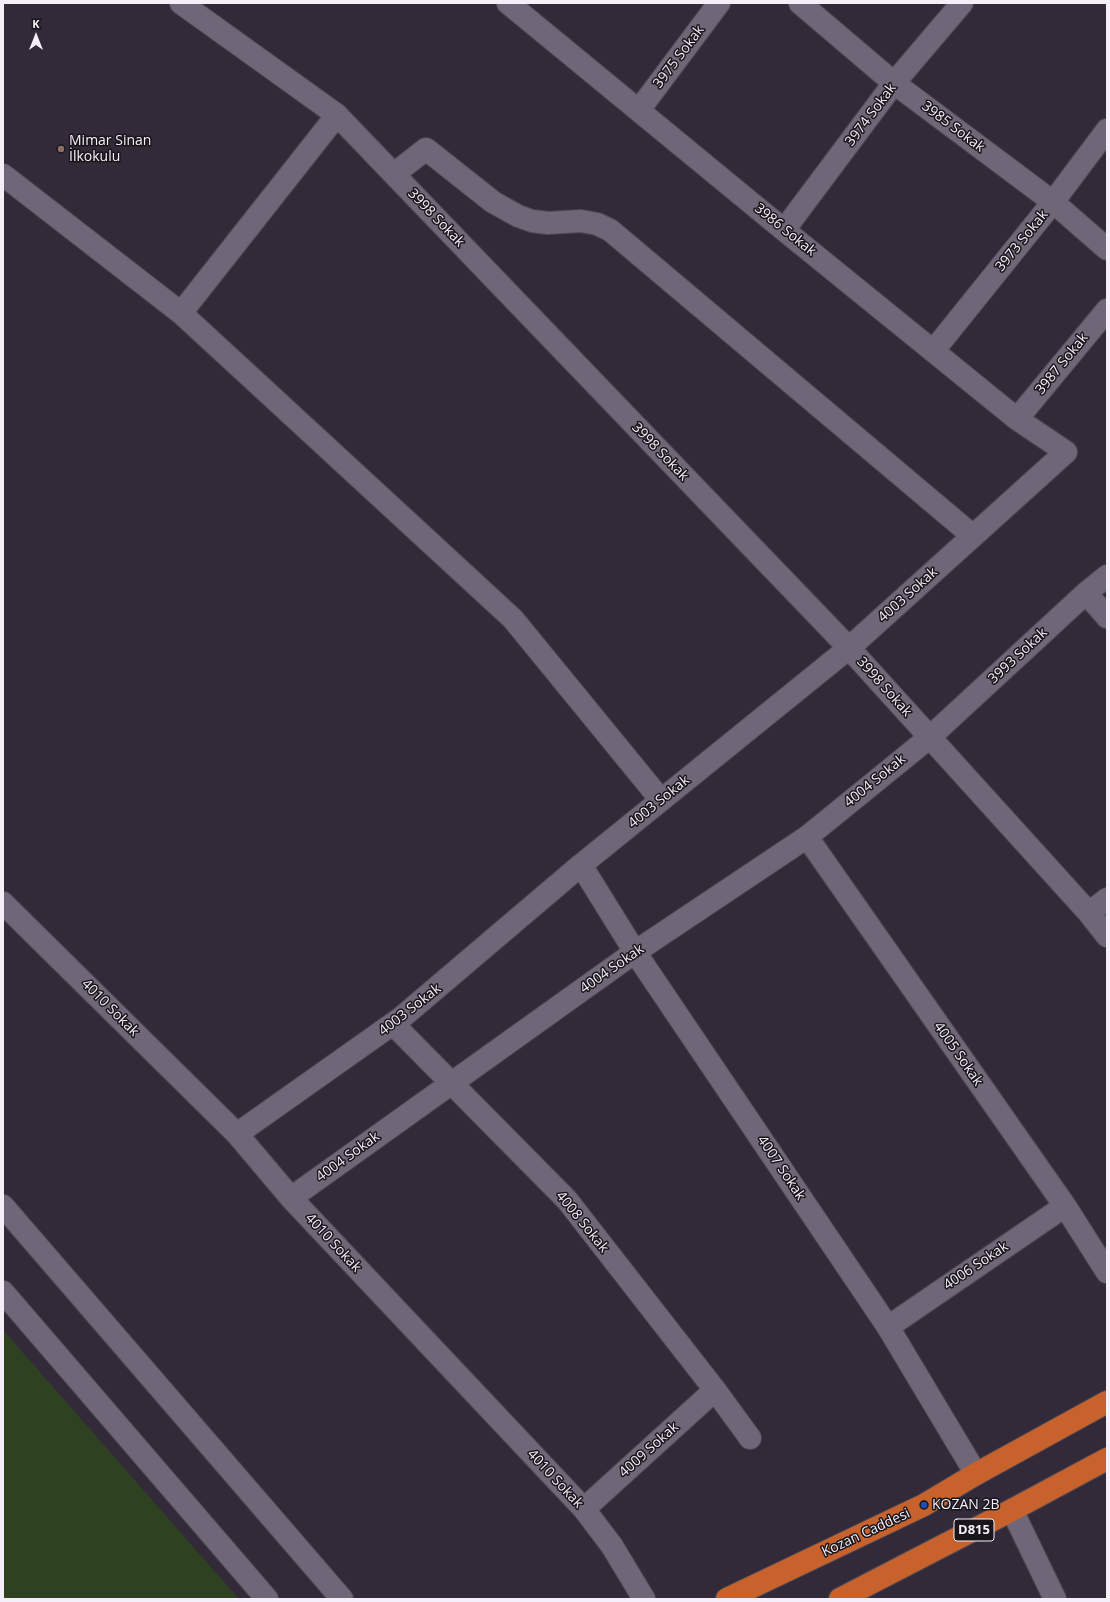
<!DOCTYPE html>
<meta charset="utf-8">
<style>
body{margin:0}
#map{position:relative;width:1110px;height:1602px;overflow:hidden;background:#322a39;font-family:"Open Sans",sans-serif}
canvas{display:block}
.frame{position:absolute;inset:0;border:4px solid #f4eff9;pointer-events:none}
.north{position:absolute;left:16px;top:16px;width:40px;height:40px;-webkit-text-stroke:3px #18151b;paint-order:stroke;rotate:0deg;font-size:11px;font-weight:700;line-height:16px;text-align:center;color:#f4eff9}
.north::after{content:'';display:block;margin:auto;width:14px;height:18px;background:#f4eff9;clip-path:polygon(50% 0,100% 100%,50% 72%,0 100%)}
</style>
<div id="map">
<canvas width="1110" height="1602"></canvas>
<div class="frame"></div>
<div class="north">K</div>
</div>
<script>
const ctx = document.querySelector('canvas').getContext('2d');
ctx.lineJoin = 'round';
function paint(path, color) { ctx.fillStyle = color; ctx.fill(path, 'evenodd'); }
const toPath = rows => new Path2D(rows.map(r => 'M' + r).join(''));
function trace(path, color, width, dash) { ctx.strokeStyle = color; ctx.lineWidth = width; ctx.lineCap = dash ? 'butt' : 'round'; ctx.setLineDash(dash || []); ctx.stroke(path); }
function label(font, color, halo, rows, align = 'center') {
  ctx.font = font + ' "Open Sans",sans-serif'; ctx.lineWidth = 3; ctx.setLineDash([]); ctx.textBaseline = 'middle'; ctx.strokeStyle = halo; ctx.fillStyle = color; for (const [text, x, y, turn = 0] of rows) {
    ctx.save(); ctx.translate(x, y); ctx.rotate((+turn || 0) * Math.PI / 180); ctx.textAlign = isNaN(turn) ? turn : align; if (halo) ctx.strokeText(text, 0, 0); ctx.fillText(text, 0, 0); ctx.restore();
  }
}
paint(toPath([
 [3,1330,239,1599,3,1599]
]), '#2e4221');
const minor = toPath([
 [181,3,337,115,849,648,1089,913,1107,936],
 [800,3,894,83,1053,202,1107,249],
 [639,110,719,3],
 [394,174,426,149,493,202,518,216,532,221,548,223,581,221,597,224,610,230,973,536],
 [3,175,181,313,513,619,661,800],
 [784,230,894,83,962,3],
 [181,313,337,115],
 [934,350,1053,202,1107,130],
 [1017,419,1107,310],
 [1086,593,1107,617],
 [807,837,1065,1206,1107,1272],
 [581,865,635,952,888,1327,976,1474],
 [3,903,237,1134,291,1198,584,1509,612,1546,644,1599],
 [1089,913,1107,899],
 [393,1024,567,1200,715,1390,750,1438],
 [237,1134,401,1018,581,865,849,648,1066,452,1017,419,784,230,508,3],
 [291,1198,635,952,807,837,930,737,1086,593,1107,576],
 [3,1206,342,1599],
 [3,1292,267,1599],
 [888,1327,1065,1206],
 [584,1509,715,1390],
 [1012,1510,1055,1599]
]);
const highway = toPath([
 [727,1599,924,1505,976,1474,1107,1402],
 [840,1599,1012,1510,1107,1459]
]);
trace(minor, '#4e4854', 24);
trace(highway, '#4e4854', 24);
trace(minor, '#6f6677', 22);
trace(highway, '#c8622c', 22);
for (const [x, y, r, color] of [
 [61,149,4,"#8d6e63"],
 [924,1505,4,"#1a4fb4"]
]) { const dot = new Path2D(); dot.arc(x, y, r, 0, 2 * Math.PI); ctx.fillStyle = color; ctx.fill(dot); trace(dot, '#18151b', 1.5); }
for (const [x, y, w] of [
 [974,1530,40]
]) { const box = new Path2D(); box.roundRect(x - w / 2, y - 11, w, 22, 3); ctx.fillStyle = '#18151b'; ctx.fill(box); trace(box, '#f4eff9', 1); }
label('bold 13px', '#f4eff9', null, [
 ["D815",974,1530]
]);
label('14px', '#f4eff9', '#18151b', [
 ["3975 Sokak",679,57,-53],
 ["3974 Sokak",871,115,-53],
 ["3985 Sokak",953,127,37],
 ["3998 Sokak",436,218,46],
 ["3986 Sokak",785,230,39],
 ["3973 Sokak",1022,241,-51],
 ["3987 Sokak",1062,364,-51],
 ["3998 Sokak",660,452,46],
 ["4003 Sokak",908,595,-42],
 ["3993 Sokak",1018,656,-43],
 ["3998 Sokak",884,687,48],
 ["4004 Sokak",875,781,-39],
 ["4003 Sokak",659,802,-39],
 ["4004 Sokak",612,969,-35],
 ["4010 Sokak",110,1008,45],
 ["4003 Sokak",410,1010,-38],
 ["4005 Sokak",958,1054,55],
 ["4004 Sokak",348,1157,-36],
 ["4007 Sokak",781,1168,56],
 ["4008 Sokak",582,1222,51],
 ["4010 Sokak",333,1243,47],
 ["4006 Sokak",976,1266,-34],
 ["4009 Sokak",649,1450,-42],
 ["4010 Sokak",555,1479,47],
 ["Kozan Caddesi",866,1533,-25]
]);
label('14px', '#f4eff9', '#18151b', [
 ["Mimar Sinan",69,141],
 ["İlkokulu",69,157],
 ["KOZAN 2B",932,1505]
], 'left');
</script>
